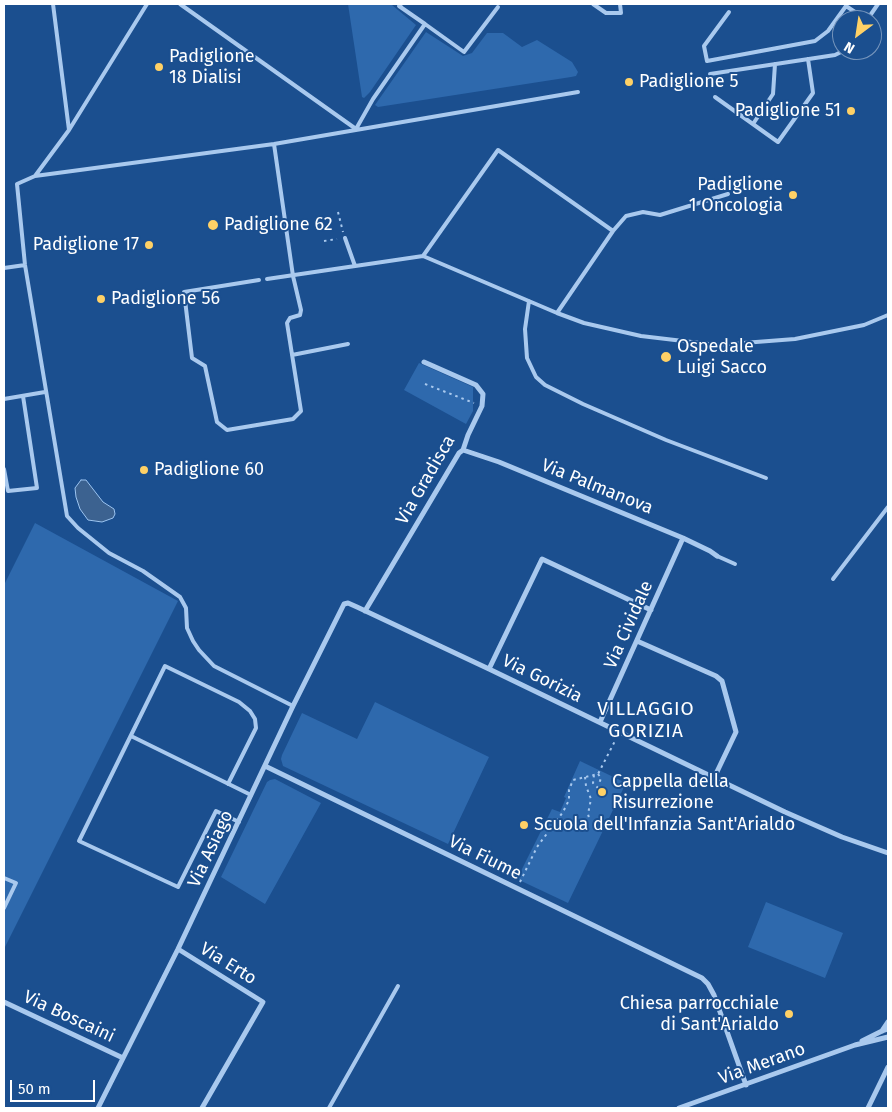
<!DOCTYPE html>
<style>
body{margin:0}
#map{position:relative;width:892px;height:1112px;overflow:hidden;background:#1b4f8f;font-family:"Fira Sans",sans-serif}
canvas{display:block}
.frame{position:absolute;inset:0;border:5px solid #fff;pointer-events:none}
.north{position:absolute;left:832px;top:10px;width:50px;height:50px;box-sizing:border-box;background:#1b4f8f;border:1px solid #7695bc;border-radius:50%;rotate:211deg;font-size:14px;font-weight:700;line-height:20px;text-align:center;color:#fff}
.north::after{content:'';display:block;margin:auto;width:18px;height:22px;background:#ffd166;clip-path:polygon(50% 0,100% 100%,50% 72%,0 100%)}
.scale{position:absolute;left:10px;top:1080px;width:85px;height:22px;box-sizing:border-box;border:2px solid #fff;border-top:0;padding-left:6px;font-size:15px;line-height:18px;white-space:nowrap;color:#fff;-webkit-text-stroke:4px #1b4f8f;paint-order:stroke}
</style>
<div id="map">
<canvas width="892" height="1112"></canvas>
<div class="frame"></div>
<div class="north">N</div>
<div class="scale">50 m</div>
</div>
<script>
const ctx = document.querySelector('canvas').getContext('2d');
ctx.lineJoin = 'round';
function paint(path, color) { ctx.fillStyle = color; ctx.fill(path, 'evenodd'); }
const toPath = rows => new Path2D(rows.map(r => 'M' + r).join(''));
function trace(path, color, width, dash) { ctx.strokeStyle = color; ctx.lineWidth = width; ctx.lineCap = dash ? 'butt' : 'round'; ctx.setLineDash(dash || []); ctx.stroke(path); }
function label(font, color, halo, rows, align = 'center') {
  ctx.font = font + ' "Fira Sans",sans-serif'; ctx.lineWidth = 4; ctx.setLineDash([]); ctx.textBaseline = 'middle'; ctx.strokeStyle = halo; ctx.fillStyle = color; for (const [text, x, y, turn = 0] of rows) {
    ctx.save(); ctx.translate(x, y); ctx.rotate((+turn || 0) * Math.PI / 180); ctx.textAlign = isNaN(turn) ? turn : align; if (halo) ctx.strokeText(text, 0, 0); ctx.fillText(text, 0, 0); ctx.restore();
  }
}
paint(toPath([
 [348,4,392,4,392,5,416,25,370,92,364,98,362,97],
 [426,32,463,56,472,53,487,33,503,33,522,47,537,40,572,62,578,72,576,76,571,77,378,107,375,105],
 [419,363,473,387,473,411,466,424,404,390],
 [35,523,178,601,4,949,4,585],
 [375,702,489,757,448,844,283,766,281,759,282,755,302,713,357,739],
 [580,761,626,783,568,903,517,879,552,809,560,812,566,798,564,797],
 [275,779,321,803,265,904,221,877,267,782,270,780],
 [766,902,843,933,825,978,748,947]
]), '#2e69ad');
const water = toPath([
 [81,480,86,480,103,502,114,509,115,514,113,518,102,522,88,520,80,509,76,497,75,488,81,480]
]);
paint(water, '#3c6290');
trace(water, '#9cc4f0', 1);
trace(toPath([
 [338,212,343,232],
 [324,241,337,239],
 [425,384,474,403],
 [598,774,601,778,599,784],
 [594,775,593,783,598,788],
 [585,777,586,786,591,799,588,814,589,818],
 [520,882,537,847,563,812,569,800,569,790,573,780,598,774,616,739]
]), '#a9c9ee', 2, [2.5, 4]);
trace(toPath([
 [53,4,69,130],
 [180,4,356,129,373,99,425,24,399,6,401,4],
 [593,4,606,13,621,13,620,4],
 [729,12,704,46,707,61,815,41,828,31,846,6,867,20,878,4],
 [425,24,464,52,498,7],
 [710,74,835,55,845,50],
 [715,97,778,142,813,93,808,59],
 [753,124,773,94,775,64],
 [35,176,69,130,147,4],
 [345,238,355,266],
 [423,256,498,150,613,231],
 [4,268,25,265],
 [267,279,423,256,557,313,584,323,641,336,717,345,795,339,864,325,888,315],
 [259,280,184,292,192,358,205,366,217,422,227,430,293,419,301,411,287,323,290,318,300,315,301,310,293,276,274,144],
 [529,301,525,329,527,358,536,377,545,385,583,404,666,440,766,478],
 [557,313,613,231,626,216,643,212,660,215,728,194],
 [292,355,348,344],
 [4,399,45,392],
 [4,469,8,491,37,488,23,396],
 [717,556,735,564],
 [833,579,888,507],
 [293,706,214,666,199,650,193,641,187,628,186,608,180,597,143,571,109,553,78,528,67,516,25,265,17,184,35,176,274,144,578,92],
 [131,736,251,795],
 [228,784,256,728,255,719,250,711,239,702,165,666,79,841,178,887,216,811,239,822],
 [4,878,16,883,4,908],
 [329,1108,398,986]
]), '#a9c9ee', 4);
trace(toPath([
 [463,450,499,462,683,538,710,551,717,556],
 [365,611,459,453,463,450,468,435,482,406,483,394,476,385,424,362],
 [637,641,716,676,722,681,736,732,714,778],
 [489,669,542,559,651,610],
 [600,722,683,538],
 [265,766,702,978,708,984,714,995,746,1085],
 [178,949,263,1002,202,1108],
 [4,1002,123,1058],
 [882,1031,888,1022],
 [862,1041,882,1031,888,1029],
 [98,1108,178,949,293,706,344,604,348,603,357,607,489,669,785,812,842,837,888,853],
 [679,1108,855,1045,888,1037],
 [868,1108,888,1067]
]), '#a9c9ee', 5);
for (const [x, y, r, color] of [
 [159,67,5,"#ffd166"],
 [629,82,5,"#ffd166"],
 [851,111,5,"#ffd166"],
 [793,195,5,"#ffd166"],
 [213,225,6,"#ffd166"],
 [149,245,5,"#ffd166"],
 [101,299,5,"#ffd166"],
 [666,357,6,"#ffd166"],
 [144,470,5,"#ffd166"],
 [602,792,5,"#ffd166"],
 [524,825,5,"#ffd166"],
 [789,1014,5,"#ffd166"]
]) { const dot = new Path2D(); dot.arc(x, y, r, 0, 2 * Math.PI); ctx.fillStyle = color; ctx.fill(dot); trace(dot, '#1b4f8f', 2); }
label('18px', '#fff', '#1b4f8f', [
 ["Padiglione",169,57],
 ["18 Dialisi",169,78],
 ["Padiglione 5",639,82],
 ["Padiglione 51",841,111,"right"],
 ["Padiglione",783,185,"right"],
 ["1 Oncologia",783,206,"right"],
 ["Padiglione 62",224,225],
 ["Padiglione 17",139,245,"right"],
 ["Padiglione 56",111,299],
 ["Ospedale",677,347],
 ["Luigi Sacco",677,368],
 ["Padiglione 60",154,470],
 ["Cappella della",612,782],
 ["Risurrezione",612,803],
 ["Scuola dell'Infanzia Sant'Arialdo",534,825],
 ["Chiesa parrocchiale",779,1004,"right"],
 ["di Sant'Arialdo",779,1025,"right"]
], 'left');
label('18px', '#fff', '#1b4f8f', [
 ["Via Gradisca",426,480,-60],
 ["Via Palmanova",597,487,22],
 ["Via Cividale",629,625,-66],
 ["Via Gorizia",542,679,26],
 ["Via Asiago",211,849,-65],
 ["Via Fiume",485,858,26],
 ["Via Erto",228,964,32],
 ["Via Boscaini",69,1017,25],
 ["Via Merano",762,1064,-20]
]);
ctx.letterSpacing = '1px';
label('19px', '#fff', '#1b4f8f', [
 ["VILLAGGIO",646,710],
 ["GORIZIA",646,732]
]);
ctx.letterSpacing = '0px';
</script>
